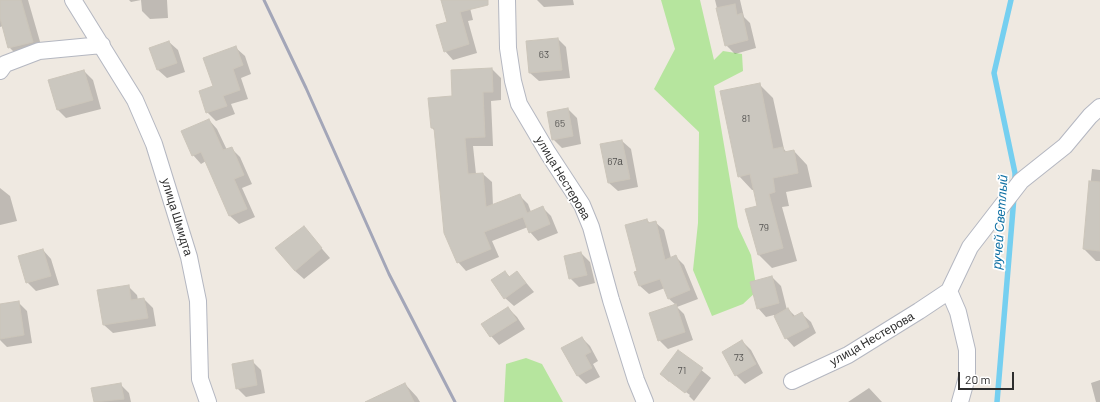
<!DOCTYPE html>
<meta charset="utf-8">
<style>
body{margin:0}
#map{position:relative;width:1100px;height:402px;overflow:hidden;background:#efe9e1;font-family:Barlow,sans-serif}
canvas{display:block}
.scale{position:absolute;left:958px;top:372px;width:56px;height:18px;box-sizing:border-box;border:2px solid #2e2e2e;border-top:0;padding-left:5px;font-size:12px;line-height:14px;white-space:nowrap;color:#2e2e2e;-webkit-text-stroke:3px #fff;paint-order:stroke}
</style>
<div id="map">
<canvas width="1100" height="402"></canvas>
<div class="scale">20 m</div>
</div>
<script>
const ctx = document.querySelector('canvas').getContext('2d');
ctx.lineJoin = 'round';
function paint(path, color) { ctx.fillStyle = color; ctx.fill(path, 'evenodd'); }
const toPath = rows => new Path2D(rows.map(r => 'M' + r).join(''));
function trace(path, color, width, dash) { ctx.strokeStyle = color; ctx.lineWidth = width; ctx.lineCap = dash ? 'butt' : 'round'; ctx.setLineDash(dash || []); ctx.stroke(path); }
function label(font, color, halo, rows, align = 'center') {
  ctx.font = font + ' Barlow,sans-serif'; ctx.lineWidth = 3.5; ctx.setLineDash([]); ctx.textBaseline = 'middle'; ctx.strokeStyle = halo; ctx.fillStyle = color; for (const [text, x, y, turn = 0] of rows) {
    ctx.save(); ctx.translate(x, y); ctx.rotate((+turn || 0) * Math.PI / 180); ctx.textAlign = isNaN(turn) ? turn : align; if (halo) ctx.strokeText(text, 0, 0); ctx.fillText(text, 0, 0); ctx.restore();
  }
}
paint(toPath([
 [661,0,700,0,714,60,723,51,742,54,743,71,714,86,738,227,751,255,757,291,743,304,712,316,693,270,698,223,699,132,654,89,675,49],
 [526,358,542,364,563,402,504,402,506,364]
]), '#b6e59e');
paint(toPath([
 [0,0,28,0,43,52,20,58,9,47,3,26,0,27],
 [129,0,167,0,168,18,150,19,142,11,141,0,131,2],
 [442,0,468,0,473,20,468,21,477,53,453,60,445,51,448,22],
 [537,0,573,0,574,5,544,7],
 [715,0,740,0,744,17,750,23,756,48,735,54,726,45],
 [558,39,566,47,570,78,539,81,530,73],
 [169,42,178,50,185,72,167,78,158,70,151,49],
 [236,48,245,56,251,74,241,78,248,99,231,104,235,114,216,121,207,112,214,87],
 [492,69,501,78,501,100,491,101,493,146,473,146,476,174,483,174,492,182,493,206,520,196,528,204,531,212,543,208,551,216,558,233,538,241,530,232,528,227,492,241,499,257,466,271,458,262,435,131,432,128,454,97],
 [84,71,93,80,101,109,66,118,58,110,50,81],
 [759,84,773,98,784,149,787,153,794,151,807,165,812,187,786,192,789,206,782,207,797,261,772,268,758,254,758,207,755,190,752,190,739,176],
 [568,109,577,118,581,144,562,148,553,139],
 [209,120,217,129,227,150,231,148,240,157,252,184,242,188,255,217,239,224,230,216,206,161,201,164,193,155],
 [622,141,631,149,638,187,618,191,609,183],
 [1092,169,1100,170,1100,261,1096,261,1084,249],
 [0,188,10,196,17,221,0,225],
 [647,220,650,223,655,222,664,230,671,258,676,257,684,265,698,299,677,307,684,314,693,340,668,349,659,340,676,305,668,298,665,288,649,294,640,286,635,272,638,271],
 [303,227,330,258,304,279,295,271],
 [43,250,51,259,59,285,36,291,27,282],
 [581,253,590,262,595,283,579,287,570,278],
 [505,272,510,277,517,272,534,292,514,306,505,298],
 [772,277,781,286,787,310,788,309,796,317,802,314,811,322,816,333,794,347,786,338,774,315,766,317,758,308],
 [128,286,137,295,138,300,144,299,153,308,156,326,113,333,104,325],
 [18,302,27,311,32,343,7,347,0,340,0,305],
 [508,308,517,317,525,329,499,345,491,336],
 [582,338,590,346,598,361,593,364,600,377,586,384,578,376,562,349],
 [742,341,751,350,763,373,745,384,736,375],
 [678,351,711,378,694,401,689,396,690,395,669,380,669,382,661,374],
 [252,361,261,370,265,393,246,397,237,388],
 [1100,380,1100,402,1096,402,1091,383],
 [120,384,129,393,131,402,95,402,93,389],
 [405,384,417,397,420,402,370,402],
 [869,388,882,402,848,402]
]), '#0003');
trace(toPath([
 [1011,0,994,73,1015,173,1015,182],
 [997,402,1014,197]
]), '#75cff0', 5.5);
const building = toPath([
 [0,0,21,0,33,42,8,48,0,18,0,0],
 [441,0,488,0,488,5,460,12,469,44,444,52,436,25,447,22,441,0],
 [735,4,737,15,742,13,748,40,725,46,716,8,735,4],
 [558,38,562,70,529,73,526,41,558,38],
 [169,41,177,63,157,70,149,48,169,41],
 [236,46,243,65,233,69,240,90,223,96,227,106,206,113,199,91,213,86,203,58,236,46],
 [492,68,493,92,483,92,485,137,465,138,468,174,483,173,486,207,520,194,527,213,543,206,550,224,529,233,523,217,484,232,491,249,457,263,444,233,434,128,431,128,428,98,452,96,451,70,492,68],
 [84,70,93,100,57,110,48,80,84,70],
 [760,83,773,149,783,147,784,152,794,150,798,173,773,178,775,192,769,194,783,248,758,255,745,209,757,206,750,174,738,177,720,91,760,83],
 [568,108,573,136,552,140,547,112,568,108],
 [209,119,223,150,232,147,244,175,234,179,247,209,229,216,201,152,192,156,181,131,209,119],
 [622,140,630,179,608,183,600,144,622,140],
 [1089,181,1100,182,1100,251,1083,249,1089,181],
 [647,219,648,223,656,221,665,260,676,255,690,290,668,299,660,279,639,286,634,272,637,271,625,225,647,219],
 [304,226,322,248,295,271,275,248,304,226],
 [43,249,51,276,26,283,18,256,43,249],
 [581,252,587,275,569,279,564,256,581,252],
 [505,271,509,277,517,271,526,283,504,299,491,280,505,271],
 [772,276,779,303,757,309,750,282,772,276],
 [129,285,131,300,144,298,148,318,103,325,97,290,129,285],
 [19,301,24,335,0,339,0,304,19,301],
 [676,304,685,332,658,341,649,313,676,304],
 [508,307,517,320,490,337,481,324,508,307],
 [788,308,793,317,802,312,809,327,785,339,774,316,788,308],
 [582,337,591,352,585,355,592,368,577,376,561,348,582,337],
 [742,340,756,364,735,376,722,352,742,340],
 [678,350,703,368,685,393,660,374,678,350],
 [253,360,257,385,236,389,232,364,253,360],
 [121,383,124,399,94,402,91,388,121,383],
 [405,383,414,402,365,402,405,383]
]);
paint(building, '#cbc7bf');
trace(building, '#cbc5ba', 1);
const minor = toPath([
 [73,0,135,100,154,144,189,257,198,301,200,379,208,402],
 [507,0,508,48,513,81,519,104,548,153,582,205,591,227,611,300,636,380,645,402],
 [0,71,5,64,39,51,102,45],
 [949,291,958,312,967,350,967,377,960,402],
 [792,381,848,355,919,311,949,291,970,247,1021,181,1065,146,1090,116,1100,107]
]);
trace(minor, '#b4b7c1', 18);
trace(minor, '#fff', 16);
trace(toPath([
 [264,0,306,88,389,274,455,402]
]), '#a3a6b8', 3);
label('10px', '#555452', null, [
 ["63",544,55],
 ["81",746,119],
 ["65",560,124],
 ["67а",615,162],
 ["79",764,228],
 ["73",739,358],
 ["71",682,371]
]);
label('12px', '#2e2e2e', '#fff', [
 ["улица Нестерова",563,178,59],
 ["улица Шмидта",177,217,73],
 ["улица Нестерова",872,339,-30]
]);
label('italic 13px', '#0d6fa3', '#fff', [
 ["ручей Светлый",1000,222,-86]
]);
</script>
